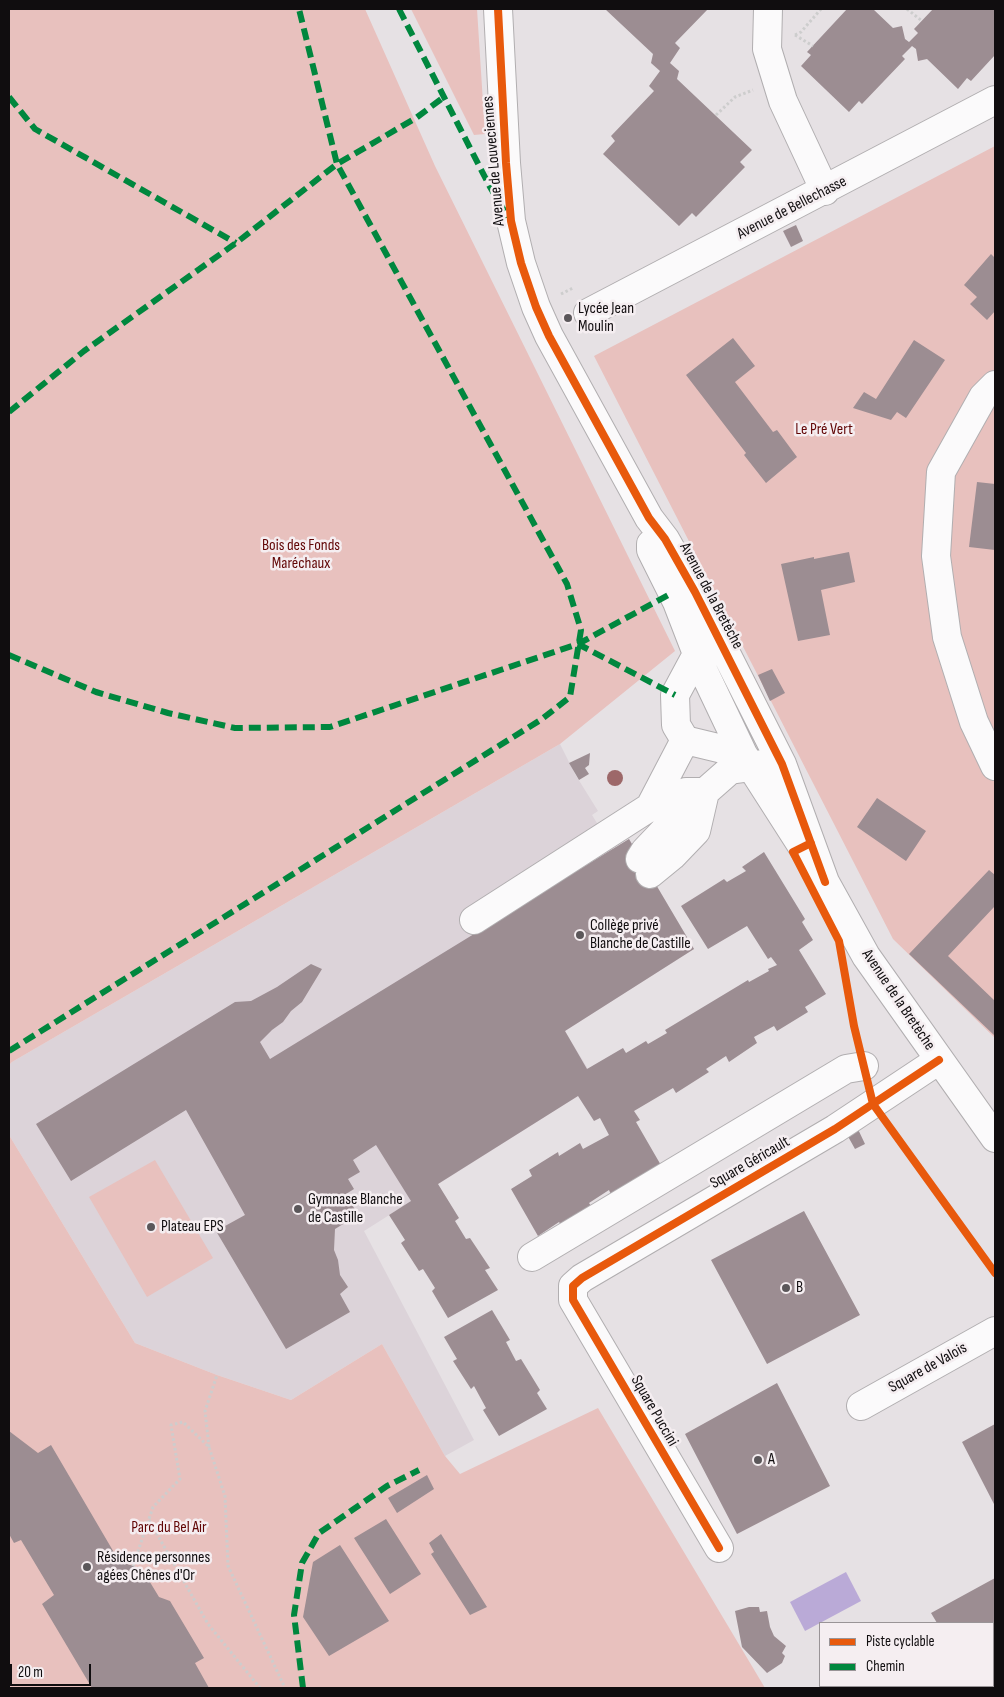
<!DOCTYPE html>
<meta charset="utf-8">
<style>
body{margin:0}
#map{position:relative;width:1004px;height:1697px;overflow:hidden;background:#e6e1e4;font-family:"Sofia Sans Condensed",sans-serif}
canvas{display:block}
.frame{position:absolute;inset:0;border:10px solid #100d0f;pointer-events:none}
.legend{position:absolute;left:819px;top:1622px;width:175px;height:65px;box-sizing:border-box;background:#f5eef1;border:1px solid #999497;margin:0;padding:6px 9px;list-style:none;font-size:15px;color:#100d0f}
.legend li{display:flex;align-items:center;gap:10px;height:25px}
.legend b{width:25px;border:1px solid #999497}
.scale{position:absolute;left:10px;top:1664px;width:81px;height:22px;box-sizing:border-box;border:2px solid #100d0f;border-top:0;padding-left:6px;font-size:15px;line-height:18px;white-space:nowrap;color:#100d0f;-webkit-text-stroke:4px #f5eef1;paint-order:stroke}
</style>
<div id="map">
<canvas width="1004" height="1697"></canvas>
<div class="frame"></div>
<ul class="legend">
<li><b style="height:6px;background:#e8590c"></b>Piste cyclable</li>
<li><b style="height:6px;background:#00873e"></b>Chemin</li>
</ul>
<div class="scale">20 m</div>
</div>
<script>
const ctx = document.querySelector('canvas').getContext('2d');
ctx.lineJoin = 'round';
function paint(path, color) { ctx.fillStyle = color; ctx.fill(path, 'evenodd'); }
const toPath = rows => new Path2D(rows.map(r => 'M' + r).join(''));
function trace(path, color, width, dash) { ctx.strokeStyle = color; ctx.lineWidth = width; ctx.lineCap = dash ? 'butt' : 'round'; ctx.setLineDash(dash || []); ctx.stroke(path); }
function label(font, color, halo, rows, align = 'center') {
  ctx.font = font + ' "Sofia Sans Condensed",sans-serif'; ctx.lineWidth = 5; ctx.setLineDash([]); ctx.textBaseline = 'middle'; ctx.strokeStyle = halo; ctx.fillStyle = color; for (const [text, x, y, turn = 0] of rows) {
    ctx.save(); ctx.translate(x, y); ctx.rotate((+turn || 0) * Math.PI / 180); ctx.textAlign = isNaN(turn) ? turn : align; if (halo) ctx.strokeText(text, 0, 0); ctx.fillText(text, 0, 0); ctx.restore();
  }
}
paint(toPath([
 [560,744,575,774,598,811,592,815,613,849,629,839,694,949,565,1031,597,1084,364,1231,474,1440,445,1456,382,1344,291,1400,217,1375,135,1343,9,1135,9,1065,12,1062]
]), '#dcd3d9');
paint(toPath([
 [9,9,365,9,435,166,675,651,560,744,12,1062,9,1065],
 [411,9,477,9,485,134,474,135],
 [995,146,995,1038,893,939,594,356],
 [9,1135,135,1343,217,1375,291,1400,382,1344,445,1456,460,1474,598,1408,765,1688,9,1688],
 [155,1160,213,1258,147,1297,89,1197]
]), '#e8c1be');
paint(toPath([
 [846,1572,861,1601,805,1631,790,1602]
]), '#baaad7');
paint(toPath([
 [605,9,708,9,675,43,680,48,670,63,679,71,677,79,752,150,740,162,745,167,696,217,692,213,679,226,603,154,615,141,611,136,654,91,649,86,660,71,651,63,653,54],
 [847,9,873,9,893,28,902,26,905,39,909,42,918,33,914,29,933,9,995,9,995,55,971,81,967,78,958,89,927,59,918,61,916,49,912,46,902,56,905,59,862,104,859,101,849,112,801,66,811,55,807,52],
 [796,225,803,241,791,247,783,231],
 [991,254,995,258,995,311,987,320,970,304,977,297,964,285],
 [733,338,755,366,735,382,773,432,777,430,797,457,766,483,744,455,746,453,686,375],
 [914,340,945,360,906,418,897,412,891,420,853,408,864,392,876,399],
 [977,482,995,484,995,550,969,547],
 [849,552,855,582,821,590,830,635,798,641,781,564,814,557,814,559],
 [772,669,785,693,770,701,758,675],
 [590,753,589,765,585,768,589,774,579,780,569,763],
 [877,798,926,831,906,861,857,827],
 [629,839,694,949,565,1031,587,1069,623,1048,626,1053,646,1041,648,1044,667,1033,665,1030,748,980,749,982,769,971,768,969,777,965,771,957,768,959,747,926,708,949,681,906,724,879,727,882,746,871,742,867,764,852,805,919,802,922,813,940,799,950,826,994,805,1007,808,1012,777,1031,774,1026,754,1037,757,1043,729,1062,726,1056,706,1069,709,1072,676,1093,673,1088,634,1111,640,1120,636,1122,662,1167,612,1197,609,1190,589,1203,593,1209,563,1228,559,1222,538,1236,511,1189,532,1176,529,1170,558,1152,559,1156,580,1143,583,1149,609,1135,600,1118,594,1121,578,1096,438,1184,459,1218,455,1221,466,1239,470,1238,490,1268,485,1270,498,1290,448,1318,432,1291,435,1288,423,1269,419,1271,401,1243,405,1240,389,1215,411,1201,376,1145,353,1160,360,1172,348,1179,354,1189,346,1194,358,1215,335,1229,334,1250,338,1260,340,1275,348,1287,340,1294,350,1312,286,1349,216,1231,245,1215,186,1110,71,1181,36,1124,235,1002,251,1001,277,987,311,964,322,969,302,1002,291,1011,283,1022,272,1030,260,1042,270,1059],
 [989,870,995,875,995,906,948,956,995,1001,995,1036,909,954],
 [856,1125,865,1144,855,1149,845,1131],
 [804,1211,860,1315,767,1364,711,1260],
 [492,1310,510,1340,506,1342,516,1361,521,1359,540,1390,537,1393,547,1409,499,1436,483,1410,486,1408,474,1386,471,1389,453,1361,457,1359,444,1337],
 [777,1383,830,1486,737,1534,685,1434],
 [995,1424,995,1506,962,1442],
 [9,1431,38,1453,51,1445,119,1561,142,1569,159,1597,170,1601,204,1658,195,1663,209,1688,92,1688,42,1604,54,1595,21,1540,14,1543,9,1534],
 [427,1475,434,1489,397,1513,388,1498],
 [386,1519,421,1574,390,1594,354,1538],
 [441,1534,487,1607,470,1615,431,1554,434,1552,429,1543],
 [340,1545,389,1621,329,1656,303,1617,313,1562],
 [995,1578,995,1688,971,1688,970,1686,993,1686,993,1623,937,1623,931,1613],
 [749,1607,759,1607,760,1612,767,1611,770,1627,774,1636,786,1646,782,1653,785,1656,782,1663,767,1673,742,1647,735,1611]
]), '#9c8d92');
const minor = toPath([
 [498,9,506,163,511,221,521,263,536,307,549,336,649,518,665,539,695,592,782,764,825,882],
 [768,9,767,49,783,101,825,191],
 [588,313,995,100],
 [995,385,983,397,941,472,936,556,947,637,974,722,995,766],
 [651,544,651,550,677,602,704,672,743,754,825,882,866,956,995,1138],
 [697,654,675,695,676,725,685,740,743,754],
 [640,859,645,851,665,830,679,800,686,792,705,792,730,770,751,767,766,763],
 [650,874,672,856,696,831,705,792],
 [474,920,650,807,685,740],
 [532,1257,846,1069,864,1066],
 [861,1406,995,1331],
 [719,1548,573,1300,573,1286,582,1278,835,1129,939,1060]
]);
trace(minor, '#b1aeb0', 30);
trace(toPath([
 [907,9,922,21],
 [795,35,801,32,821,9],
 [795,35,813,46],
 [716,115,735,97,753,90],
 [561,294,573,288],
 [209,1447,205,1411,217,1375],
 [149,1520,208,1624,260,1688],
 [133,1566,153,1507,180,1479,171,1425,183,1422,209,1447,225,1496,228,1566,285,1688]
]), '#cdcdcd', 3, [2.5, 2.5]);
trace(minor, '#fbfafb', 28);
trace(toPath([
 [399,9,490,187,508,217],
 [9,97,35,129,236,243],
 [9,412,84,351,236,243,337,164,416,118,444,97],
 [578,644,672,593],
 [9,655,96,692,168,713,235,728,330,727,578,644,675,695],
 [9,1051,542,719,570,697,581,630,567,584,337,164,299,9],
 [303,1688,294,1615,302,1563,319,1533,387,1486,419,1470]
]), '#00873e', 6, [12, 6]);
trace(toPath([
 [498,9,506,163,511,221,521,263,536,307,549,336,649,518,665,539,695,592,782,764,825,882],
 [811,843,793,852,839,941,854,1026,873,1104,995,1273],
 [719,1548,573,1300,573,1286,582,1278,835,1129,939,1060]
]), '#e8590c', 8);
ctx.fillStyle = '#9d6869';
for (const [x, y] of [
 [615,778]
]) { ctx.beginPath(); ctx.arc(x, y, 8, 0, 2 * Math.PI); ctx.fill(); }
for (const [x, y, r, color] of [
 [568,318,5,"#5b575a"],
 [580,935,5,"#5b575a"],
 [298,1209,5,"#5b575a"],
 [151,1227,5,"#5b575a"],
 [786,1288,5,"#5b575a"],
 [758,1460,5,"#5b575a"],
 [87,1567,5,"#5b575a"]
]) { const dot = new Path2D(); dot.arc(x, y, r, 0, 2 * Math.PI); ctx.fillStyle = color; ctx.fill(dot); trace(dot, '#f5eef1', 2); }
label('16px', '#100d0f', '#f5eef1', [
 ["Avenue de Louveciennes",494,161,-95],
 ["Avenue de Bellechasse",792,208,-27],
 ["Avenue de la Bretèche",711,596,62],
 ["Avenue de la Bretèche",898,1000,56],
 ["Square Géricault",750,1163,-30],
 ["Square de Valois",928,1368,-29],
 ["Square Puccini",654,1411,60]
]);
label('16px', '#100d0f', '#f5eef1', [
 ["Lycée Jean",578,309],
 ["Moulin",578,327],
 ["Collège privé",590,926],
 ["Blanche de Castille",590,944],
 ["Gymnase Blanche",308,1200],
 ["de Castille",308,1218],
 ["Plateau EPS",161,1227],
 ["B",796,1288],
 ["A",768,1460],
 ["Résidence personnes",97,1558],
 ["agées Chênes d'Or",97,1576]
], 'left');
label('16px', '#610505', '#f5eef1', [
 ["Le Pré Vert",824,430],
 ["Bois des Fonds",301,546],
 ["Maréchaux",301,564],
 ["Parc du Bel Air",169,1528]
]);
</script>
